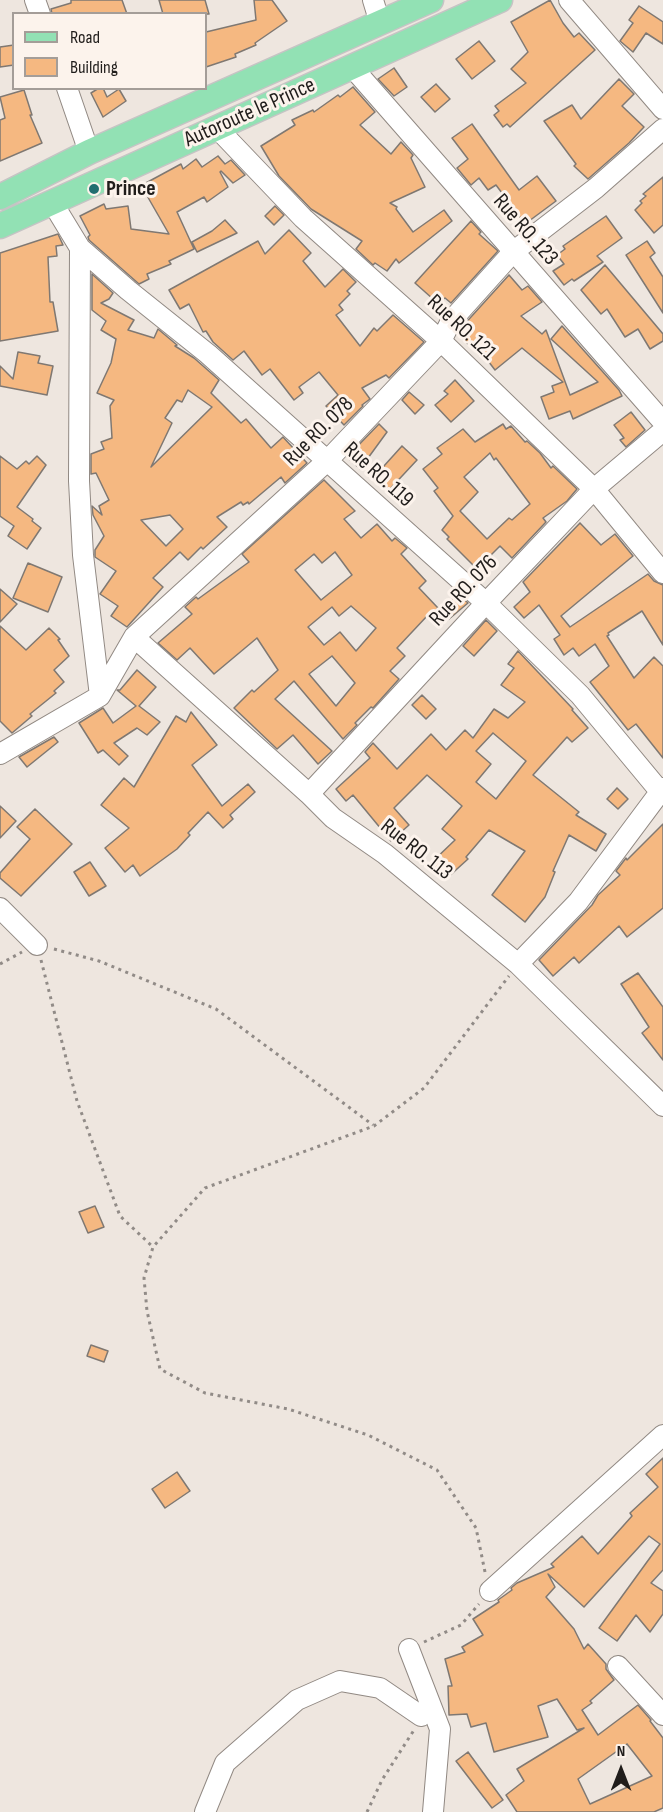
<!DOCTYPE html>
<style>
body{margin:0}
#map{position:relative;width:663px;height:1812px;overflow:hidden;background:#eee6df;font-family:"Sofia Sans Condensed",sans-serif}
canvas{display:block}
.legend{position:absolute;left:12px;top:12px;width:195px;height:78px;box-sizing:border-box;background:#fcf3ec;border:2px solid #a49d98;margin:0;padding:8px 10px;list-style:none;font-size:18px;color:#201d1b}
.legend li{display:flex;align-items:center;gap:12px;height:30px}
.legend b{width:30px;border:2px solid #a49d98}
.north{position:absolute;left:591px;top:1740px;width:60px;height:60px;-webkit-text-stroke:4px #fcf3ec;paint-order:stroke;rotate:0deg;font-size:16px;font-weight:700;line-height:24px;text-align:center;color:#201d1b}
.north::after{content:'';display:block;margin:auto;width:21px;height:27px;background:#201d1b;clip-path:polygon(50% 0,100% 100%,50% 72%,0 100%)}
</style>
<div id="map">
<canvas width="663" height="1812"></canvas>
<ul class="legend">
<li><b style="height:8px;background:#92e1b4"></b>Road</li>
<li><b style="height:16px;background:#f5b881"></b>Building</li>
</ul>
<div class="north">N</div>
</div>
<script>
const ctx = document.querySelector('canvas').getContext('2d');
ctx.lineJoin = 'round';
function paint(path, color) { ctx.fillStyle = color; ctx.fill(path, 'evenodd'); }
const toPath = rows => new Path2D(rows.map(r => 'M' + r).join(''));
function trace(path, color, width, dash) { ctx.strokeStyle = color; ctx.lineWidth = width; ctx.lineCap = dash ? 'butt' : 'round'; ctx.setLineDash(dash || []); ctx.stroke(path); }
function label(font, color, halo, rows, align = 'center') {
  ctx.font = font + ' "Sofia Sans Condensed",sans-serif'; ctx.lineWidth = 6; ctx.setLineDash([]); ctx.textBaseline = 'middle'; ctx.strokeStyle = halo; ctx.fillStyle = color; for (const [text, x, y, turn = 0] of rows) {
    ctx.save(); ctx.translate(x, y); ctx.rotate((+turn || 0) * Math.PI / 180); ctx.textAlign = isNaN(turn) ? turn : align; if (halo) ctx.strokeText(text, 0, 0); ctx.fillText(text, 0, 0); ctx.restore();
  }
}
const building = toPath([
 [71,0,122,0,127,14,52,14,51,9,71,3,71,0],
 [159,0,205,0,209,14,163,14,159,0],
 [254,0,272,0,287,21,255,43,256,45,235,54,236,57,206,67,206,32,256,20,254,0],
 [550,0,563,23,574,37,579,33,595,50,510,127,507,124,503,127,494,115,499,111,495,106,526,83,511,69,528,52,511,22,550,0],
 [639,6,663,22,663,44,646,33,633,52,620,41,633,23,629,20,639,6],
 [479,41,495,61,472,79,456,59,479,41],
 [14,45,14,65,0,67,0,47,14,45],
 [394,68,407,87,394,96,378,79,394,68],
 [619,79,634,94,622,106,644,127,629,143,588,179,574,166,576,164,544,121,572,105,581,119,619,79],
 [436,84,450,99,435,112,421,97,436,84],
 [353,87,375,112,360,125,391,154,401,142,413,155,411,158,425,187,390,203,397,207,396,209,413,232,444,210,452,221,399,263,396,259,387,271,375,263,373,265,356,249,362,241,311,209,279,176,261,146,295,125,292,120,313,110,314,112,338,95,340,97,353,87],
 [99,88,103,88,107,97,119,89,126,101,103,117,91,93,99,88],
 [24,90,32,115,30,115,42,143,0,161,0,120,5,118,0,97,24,90],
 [472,124,519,190,537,176,556,201,525,224,496,185,488,190,479,178,471,185,457,168,468,159,452,138,472,124],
 [218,156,225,164,231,160,245,175,233,183,221,171,220,172,228,187,207,202,204,197,177,212,194,249,169,261,171,264,147,274,149,279,139,284,89,240,88,237,90,235,80,216,104,204,106,209,128,206,131,229,169,234,142,187,145,186,144,184,181,164,183,169,196,159,202,167,218,156],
 [663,177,663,225,654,233,635,210,642,203,640,201,646,196,643,194,663,177],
 [275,206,284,215,274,225,265,216,275,206],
 [606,216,622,238,597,256,603,262,574,281,572,279,564,285,553,271,564,264,557,255,565,249,563,246,606,216],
 [225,220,237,233,197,252,192,242,212,231,225,220],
 [471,221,481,232,479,234,498,251,451,303,445,298,442,300,437,295,433,299,415,283,471,221],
 [289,230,311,253,303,261,325,287,343,269,356,282,347,291,350,294,339,305,343,310,336,315,360,346,374,328,377,331,393,315,424,342,389,378,386,375,362,388,370,399,362,405,363,406,344,425,326,406,338,395,319,372,299,387,303,393,294,400,270,369,262,375,244,351,233,360,213,342,206,331,203,332,189,304,180,309,169,290,258,241,265,254,289,230],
 [58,234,63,245,56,246,57,256,48,257,50,302,53,302,58,331,0,341,0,253,58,234],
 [647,241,655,253,650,257,663,277,663,313,626,255,647,241],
 [605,265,663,334,663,341,650,349,638,329,625,337,607,309,601,314,581,290,605,265],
 [92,274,113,293,109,299,101,303,134,320,128,330,154,338,158,329,177,345,175,346,194,358,219,380,211,393,241,423,246,419,271,448,283,437,307,463,285,483,281,477,249,504,248,502,243,505,241,502,217,517,227,527,203,549,201,547,188,560,180,552,153,578,163,587,127,627,111,616,118,606,100,594,116,571,95,557,95,550,104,536,93,515,92,506,102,515,99,506,109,500,96,473,91,474,91,454,104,449,101,442,112,438,110,406,114,400,97,393,111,363,116,339,101,330,106,321,92,310,92,274],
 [188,390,212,407,151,467,172,423,165,418,177,400,182,402,188,390],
 [170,515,183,529,166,546,141,520,170,515],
 [509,275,522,290,528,286,542,302,521,316,542,334,546,330,570,395,598,382,551,339,562,326,619,390,622,396,573,419,570,411,549,419,541,397,554,392,552,386,563,382,522,348,495,370,482,353,479,355,458,334,461,328,509,275],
 [18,352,40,356,38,363,53,366,47,395,0,386,0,366,13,379,18,352],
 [455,380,474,401,451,422,435,405,448,394,444,391,455,380],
 [409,392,424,405,415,414,402,400,409,392],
 [631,412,645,430,626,447,620,440,624,438,614,425,631,412],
 [379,424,387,432,360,469,347,457,379,424],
 [503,424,506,429,511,426,525,442,527,441,540,453,551,468,553,466,577,489,567,501,543,518,546,522,512,558,500,546,477,569,447,539,449,537,442,530,453,516,434,491,438,488,423,469,442,454,437,448,463,429,475,442,503,424],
 [490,453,494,460,496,458,530,504,512,520,509,518,487,539,460,511,478,492,464,477,490,453],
 [402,446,417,460,389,490,374,477,402,446],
 [0,456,17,469,26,461,29,464,37,456,46,465,17,507,33,519,32,521,41,528,27,549,8,536,14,526,0,516,0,456],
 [324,480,355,511,344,519,361,538,377,524,392,541,395,538,407,548,401,554,426,581,419,588,438,608,430,617,428,615,397,648,405,656,390,671,399,679,373,708,371,707,355,723,357,725,343,739,294,681,275,699,332,751,318,764,293,735,277,749,234,708,252,690,254,692,278,670,257,638,214,674,190,648,177,660,158,643,192,614,185,607,196,597,198,599,249,562,242,554,324,480],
 [335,552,352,575,321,600,295,570,314,554,322,563,335,552],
 [351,606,376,628,356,651,340,632,324,645,308,627,332,607,339,616,351,606],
 [332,656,355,683,336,706,309,674,332,656],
 [580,523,601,545,615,534,633,556,561,616,570,627,648,574,654,581,663,585,663,645,642,611,608,633,609,635,607,636,634,678,654,657,663,666,663,758,636,724,628,730,590,682,609,666,595,644,579,656,573,648,564,655,554,639,560,635,539,605,524,618,514,607,530,592,523,582,580,523],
 [28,563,62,577,48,612,13,598,28,563],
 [0,589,17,604,0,622,0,589],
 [459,594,468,603,449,619,440,609,459,594],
 [486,620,497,631,474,656,463,646,486,620],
 [0,626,26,650,49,628,60,639,58,640,69,656,54,670,64,682,54,691,56,693,30,714,32,716,12,733,0,721,0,626],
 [518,651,573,709,572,710,588,728,572,742,567,737,533,775,579,812,576,815,606,834,596,851,569,835,553,871,555,872,545,897,525,922,492,895,525,851,489,830,466,857,468,859,446,879,431,863,455,840,442,829,462,806,427,775,394,808,409,825,391,841,353,795,346,801,336,789,370,758,365,752,373,743,397,769,431,734,446,750,465,730,473,738,494,709,508,718,525,702,501,685,514,668,508,664,518,651],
 [493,733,526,761,496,799,476,782,491,764,476,751,493,733],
 [137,670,156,687,139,706,160,722,147,735,137,728,114,743,128,756,119,765,103,750,98,753,79,723,103,708,113,723,136,706,117,690,120,690,137,670],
 [422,695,436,709,426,719,412,705,422,695],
 [191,712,217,745,192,765,222,806,248,784,255,792,230,815,233,819,223,828,208,812,188,833,190,835,177,849,140,876,133,865,125,872,105,848,129,828,101,805,124,778,134,787,176,716,186,722,191,712],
 [54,737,58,742,27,767,19,757,54,737],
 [617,788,628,799,618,809,607,799,617,788],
 [0,806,16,821,0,838,0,806],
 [35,809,72,844,21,896,0,878,0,873,30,839,17,827,35,809],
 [663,824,663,908,627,937,619,926,579,963,574,957,553,976,539,960,592,905,598,895,620,875,616,871,626,858,627,860,663,824],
 [90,862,106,886,89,896,74,872,90,862],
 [638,973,663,1007,663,1060,642,1033,649,1027,621,984,638,973],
 [95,1206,104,1227,88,1233,79,1212,95,1206],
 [91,1345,108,1351,104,1362,87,1356,91,1345],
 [663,1458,663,1570,651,1583,663,1591,663,1614,650,1632,636,1615,617,1641,599,1628,660,1544,649,1536,584,1607,548,1574,555,1587,546,1597,574,1629,584,1649,588,1644,606,1664,606,1669,614,1680,590,1701,592,1703,582,1710,598,1735,638,1705,651,1720,650,1721,663,1738,663,1808,654,1812,517,1812,506,1795,524,1781,517,1769,584,1728,577,1730,557,1699,538,1706,548,1737,494,1752,486,1723,471,1727,467,1714,449,1715,448,1686,452,1686,445,1659,465,1652,462,1647,483,1635,473,1619,499,1602,498,1600,512,1590,511,1588,517,1583,554,1567,551,1564,582,1536,598,1554,632,1516,630,1513,658,1487,646,1474,663,1458],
 [627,1744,652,1776,590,1804,578,1779,627,1744],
 [177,1472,190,1491,165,1508,152,1489,177,1472],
 [468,1752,503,1800,492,1808,456,1761,468,1752]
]);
paint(building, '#f5b881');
trace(building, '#7f7872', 1.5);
const minor = toPath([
 [35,0,40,14],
 [373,0,380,23],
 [569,0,663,109],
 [352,67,663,422],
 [67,88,89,152],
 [217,128,303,218,441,341,594,489,663,573],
 [52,202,80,248,128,290,208,354,486,603,580,695,663,795],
 [80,248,79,481,83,555,100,696],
 [134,637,309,794,333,818,385,854,518,964,663,1106],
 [0,754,100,696,134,637,327,461,441,341,451,321,513,252,596,188,663,129],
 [309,794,486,603,594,489,663,431],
 [0,908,37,945],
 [518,964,578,902,663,788],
 [490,1591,663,1435],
 [409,1649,440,1729,433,1812],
 [618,1666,663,1715],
 [205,1812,225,1763,297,1700,340,1681,380,1688,421,1716]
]);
const major = toPath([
 [0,197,89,152,431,0],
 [0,226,500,0]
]);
trace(minor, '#918983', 22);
trace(major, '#c5c4c4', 27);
trace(toPath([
 [54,949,99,961,216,1009,373,1125],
 [41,960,77,1101,120,1216,153,1247],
 [0,964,22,952],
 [485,1572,476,1528,437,1470,368,1435,288,1409,205,1393,160,1369,147,1311,144,1278,153,1247,205,1188,374,1126,424,1088,509,976],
 [424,1642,461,1625,479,1604],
 [367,1812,382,1780,414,1730]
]), '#918b87', 3, [3, 4.5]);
trace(minor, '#fff', 20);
trace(major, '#92e1b4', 24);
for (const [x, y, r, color] of [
 [94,189,6,"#226e70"]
]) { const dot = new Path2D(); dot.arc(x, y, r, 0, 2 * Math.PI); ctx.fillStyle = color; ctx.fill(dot); trace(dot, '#fcf3ec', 2); }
label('22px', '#201d1b', '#fcf3ec', [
 ["Autoroute le Prince",250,113,-24],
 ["Rue RO. 123",525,230,49],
 ["Rue RO. 121",461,328,43],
 ["Rue RO. 078",319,432,-45],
 ["Rue RO. 119",378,475,42],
 ["Rue RO. 076",464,591,-47],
 ["Rue RO. 113",416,850,38]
]);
label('bold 22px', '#201d1b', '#fcf3ec', [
 ["Prince",106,189]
], 'left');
</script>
